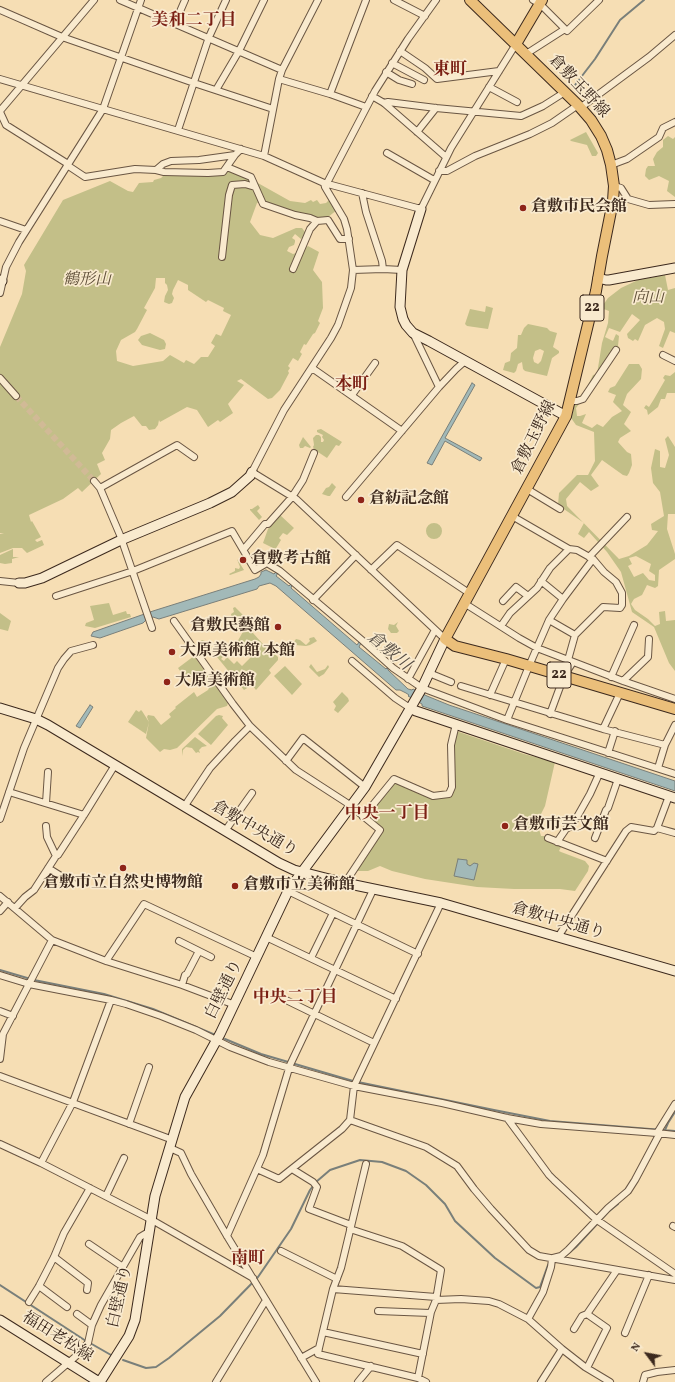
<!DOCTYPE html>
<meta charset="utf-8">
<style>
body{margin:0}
#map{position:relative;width:675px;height:1382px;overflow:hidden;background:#f6deb4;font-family:Vollkorn,serif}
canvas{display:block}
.north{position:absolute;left:627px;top:1334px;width:40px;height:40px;-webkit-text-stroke:3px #f9eace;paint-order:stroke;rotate:302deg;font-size:11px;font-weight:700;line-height:16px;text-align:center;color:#3c291d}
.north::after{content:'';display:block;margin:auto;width:14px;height:18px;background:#3c291d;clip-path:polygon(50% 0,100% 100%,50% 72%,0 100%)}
</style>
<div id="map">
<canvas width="675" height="1382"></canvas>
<div class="north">N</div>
</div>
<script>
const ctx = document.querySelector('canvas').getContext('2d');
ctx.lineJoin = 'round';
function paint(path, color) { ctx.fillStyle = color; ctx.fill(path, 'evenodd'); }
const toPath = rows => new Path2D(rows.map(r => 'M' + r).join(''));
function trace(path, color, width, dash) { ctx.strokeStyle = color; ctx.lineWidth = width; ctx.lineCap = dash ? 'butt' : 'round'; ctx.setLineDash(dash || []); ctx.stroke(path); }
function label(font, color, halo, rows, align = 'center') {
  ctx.font = font + ' Vollkorn,"Noto Serif JP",serif'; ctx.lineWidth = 3.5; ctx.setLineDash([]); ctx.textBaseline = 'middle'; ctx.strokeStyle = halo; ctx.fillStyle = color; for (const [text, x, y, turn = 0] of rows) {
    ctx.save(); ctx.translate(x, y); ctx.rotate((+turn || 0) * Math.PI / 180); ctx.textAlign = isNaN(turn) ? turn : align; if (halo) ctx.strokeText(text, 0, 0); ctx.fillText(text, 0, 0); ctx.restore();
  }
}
paint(toPath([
 [586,132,598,153,596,156,592,156,587,145,571,141,570,140],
 [668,136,673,139,675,137,675,197,667,191,669,181,659,176,649,180,645,176,646,169,648,166,655,166,653,159,657,152,663,147,663,140],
 [228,169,240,173,290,201,305,203,311,200,313,202,317,200,320,204,326,203,329,200,332,200,337,210,328,217,316,219,294,214,261,202,257,203,250,222,260,235,273,238,296,228,302,228,305,232,304,236,301,239,295,234,292,238,295,240,295,242,294,245,289,247,287,251,293,254,302,251,308,246,319,252,313,270,322,282,323,308,318,321,320,323,315,333,313,334,306,345,304,344,300,352,302,354,298,361,293,358,288,366,290,368,288,371,289,373,280,390,272,398,268,399,241,379,237,381,244,385,228,404,233,413,220,422,218,420,208,427,197,410,187,407,160,422,159,420,158,425,155,429,149,430,146,426,142,426,134,416,121,423,111,430,110,439,102,453,105,460,97,464,101,474,82,492,78,488,63,499,29,515,31,522,32,521,41,537,35,540,37,542,42,540,44,545,27,553,22,548,13,548,0,553,0,534,4,533,0,533,0,347,22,294,26,271,24,265,63,200,110,181,128,191,133,192,139,183,153,182,154,180,161,178,164,175,223,174],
 [156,278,165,278,165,283,167,285,168,290,165,296,164,302,169,304,172,303,174,298,172,294,173,290,178,280,188,285,188,290,206,302,208,300,224,308,223,311,231,315,221,336,216,334,211,343,215,346,208,357,201,357,194,364,186,360,184,363,170,355,163,361,133,366,117,361,116,351,121,340,135,332,137,329,147,310,144,308,155,288],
 [665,275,668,290,675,288,675,333,670,331,663,348,659,346,665,329,664,322,657,318,645,325,638,341,635,339,633,341,628,338,627,334,640,320,632,314,620,332,609,328,605,337,613,341,616,334,619,336,618,346,620,348,584,402,579,404,576,408,577,416,580,416,586,414,582,423,592,428,597,424,603,427,612,417,622,411,613,402,616,395,608,392,610,388,615,386,629,364,639,364,642,369,641,379,627,394,623,405,631,412,624,424,631,431,620,438,618,442,627,452,631,454,632,465,629,473,627,476,623,475,602,460,591,475,599,486,591,491,580,482,566,499,567,506,619,559,629,556,647,545,658,531,652,530,651,524,664,516,660,492,653,483,651,468,655,449,660,451,660,467,665,468,669,455,665,439,668,436,675,447,675,514,668,514,667,529,675,554,675,559,659,570,658,586,655,588,647,585,642,595,634,599,631,604,635,610,648,619,655,626,660,624,659,612,665,611,666,621,675,620,675,671,669,663,654,627,632,612,621,572,607,552,589,532,584,538,578,534,584,523,558,505,559,493,577,475,588,475,595,461,594,432,576,425,571,418,577,398,584,393,593,375,597,374,602,343,608,323,609,311,601,308,608,298,621,288,638,280],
 [636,556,651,564,649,571,655,575,655,581,649,580,643,573,634,577,628,566,632,564,629,558],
 [486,306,493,308,488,329,467,326,465,324,470,309,485,312],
 [528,324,547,328,550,331,557,333,553,347,559,351,559,353,552,358,547,376,525,371,523,369,522,362,518,364,516,371,514,373,503,370,505,363,510,361,511,353,517,348,518,335,521,335,524,328],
 [540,349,544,351,541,361,538,364,534,362,533,358,535,351],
 [150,333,164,340,166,344,165,349,160,350,142,345,138,340,141,336],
 [675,372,675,393,667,393,665,399,661,399,658,407,648,415,647,410,644,408,646,405,649,407,654,399,665,380,663,378,665,375,670,376],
 [321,429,342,442,339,446,336,445,327,458,315,450,313,447,314,445,313,438,316,435,319,435,321,437,321,442,323,442,324,440,322,437,323,435,317,432,317,430],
 [303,437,311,447,310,448,305,446,303,448,300,448,299,445],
 [332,483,336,487,330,496,328,496,322,494,326,488,329,487],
 [258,505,260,508,257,511,262,517,259,520,250,510,250,509,252,509],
 [280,515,294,528,287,535,283,533,279,538,281,540,269,560,267,557,273,548,263,543,268,529],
 '426 531a8 8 0 1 1 16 0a8 8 0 1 1-16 0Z',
 [13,549,13,557,19,557,12,559,12,563,5,564,0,563,0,555],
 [237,559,244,570,230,575,229,574,235,571,235,568,239,569,240,567],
 [109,603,113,615,126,611,127,614,130,614,131,617,95,628,85,626,86,623,94,620,90,606],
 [235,607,244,616,247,622,245,626,237,629,234,627,232,621,231,614,234,612,233,608],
 [0,613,11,621,8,631,0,629],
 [398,622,396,626,399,631,397,633,391,633,388,629,389,624,394,625],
 [244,630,249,630,253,633,262,643,278,657,278,660,269,670,271,673,256,690,252,685,244,690,217,657,236,644],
 [238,646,242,649,243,648,252,656,242,666,237,661,234,664,227,657,224,661,221,659,231,648,235,651,235,649],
 [314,637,317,641,310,645,306,646,295,645,290,647,296,639,300,640,306,645,310,641,309,639,310,638],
 [202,640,205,641,206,645,210,644,213,648,204,656,196,645],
 [194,656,228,703,227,706,217,709,177,748,170,750,164,749,160,752,146,738,149,722,147,717,148,715,154,716,161,725,171,717,169,714,176,708,175,707,194,692,197,697,208,690,209,688,201,678,195,682,188,676,185,678,178,668],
 [311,664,317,672,325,669,328,665,329,667,324,674,319,677,309,667],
 [285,666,302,684,292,695,274,676],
 [342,692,348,698,349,701,338,713,334,710,336,706,333,702],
 [136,710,139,712,141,710,142,711,149,722,146,734,128,722],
 [219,715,223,716,222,718,228,725,211,745,198,734,216,716],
 [456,731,524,754,555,762,545,806,537,822,541,836,549,836,559,845,561,847,559,851,561,852,585,861,589,866,588,871,575,891,560,889,514,889,477,887,425,879,392,871,380,866,368,871,355,871,381,833,382,828,367,816,394,781,433,798,451,795,456,787,454,776,454,739],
 [195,737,207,746,202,747,199,750,200,753,198,752,196,753,192,748,186,747,183,750,182,756,182,749]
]), '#c3bf88');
const water = toPath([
 [472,383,475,385,445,438,482,458,480,461,445,441,432,465,427,463,472,383],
 [266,570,274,574,276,572,278,573,276,576,289,586,291,584,292,585,291,588,357,645,359,642,361,643,359,647,386,669,387,668,388,669,388,670,408,689,412,690,413,689,427,696,449,705,675,781,675,791,422,706,422,704,408,696,409,695,406,693,400,690,396,690,276,586,270,583,259,586,257,589,159,619,153,617,146,620,143,623,100,638,91,636,93,632,153,611,255,579,259,577,261,574,261,572,266,570],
 [90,705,93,707,80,728,76,726,90,705],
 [458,859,467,860,467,864,470,866,474,863,478,864,474,880,454,876,458,859]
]);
paint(water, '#a2b9b8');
trace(water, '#797f7a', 1);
trace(toPath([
 [575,85,595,59,620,20,644,0],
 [0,970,34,980,104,994,153,1009,213,1034],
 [225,1039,261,1054,353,1081,494,1110,550,1121,675,1131],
 [665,1130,668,1123,675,1112],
 [564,1257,576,1247,608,1212,618,1204],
 [0,1285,86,1341],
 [90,1343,111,1355],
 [123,1360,146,1368,156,1367,169,1358,220,1316,258,1277,291,1229,310,1190,316,1182,330,1170,360,1160,382,1162,406,1171,426,1185,445,1204,455,1221,495,1258,536,1288,540,1287,548,1265]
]), '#797f7a', 2);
trace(toPath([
 [16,396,94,481]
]), '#d1ba96', 6, [6, 3]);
const street = toPath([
 [120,0,282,70],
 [394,0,425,16],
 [0,10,62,37,194,83,273,109],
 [175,23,185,0],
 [565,29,567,31,599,0],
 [400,51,425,68,437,79,499,71],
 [526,54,565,29,540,4,533,0],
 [392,63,424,80],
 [386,72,399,80,412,84],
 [0,79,264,156,324,183,421,209,451,148,516,44],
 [279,79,330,94,366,107],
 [489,87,517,102],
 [216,90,239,51,264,0],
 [330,94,366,0],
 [372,96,384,103,446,157],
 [384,103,388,102,436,108,521,116,543,106,565,92],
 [580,108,649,57,675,35],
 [0,111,94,0],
 [0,112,6,125,68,164],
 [178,130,209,37,226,0],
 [417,132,436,108],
 [387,153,434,180],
 [264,156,279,79,282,70,318,0],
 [67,165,85,177,135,169,156,170,163,164,171,161,199,160,235,155,241,149],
 [611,165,627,159,659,137,663,128,675,122],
 [227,167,251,177,263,204,295,215,310,218,317,221],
 [156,170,164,172,208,173,223,172,235,155],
 [439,171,447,171,475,156,530,134,552,123,578,105],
 [324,183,325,187,344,219,347,229,353,270,351,288,338,325,331,338,284,410,252,472,296,499,445,639],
 [327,183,375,91,408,39,436,0],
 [614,186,621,188,628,199,649,205,675,204],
 [362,193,366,212,382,261,383,269],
 [0,221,26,230],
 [222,257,229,195,232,185,245,184,255,187],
 [293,269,310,229,317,221,328,220,340,239,349,239],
 [353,270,383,269,402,270],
 [0,293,6,267,19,242,103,109,141,0],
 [413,333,439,387],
 [663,355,675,361],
 [312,368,402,431],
 [0,378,16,396],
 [352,395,375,363],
 [570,401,577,401,583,399,616,350],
 [94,481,100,488,120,535,152,628],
 [100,488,177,445,194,457],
 [527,489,560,509],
 [346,497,439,387,456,369,465,361],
 [512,516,569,549,577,550,593,559,604,572,616,582,622,593,622,605,620,608,603,607,575,635],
 [244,549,265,524,268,524,292,497,303,480,314,453],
 [589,557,627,517],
 [371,570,397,545,469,593],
 [0,581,19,583],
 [541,581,563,599],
 [56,596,133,571,232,531,255,570,267,563,280,571,363,641,393,668,422,688,507,720,675,774],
 [313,600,356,555],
 [503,601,516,587,528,596],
 [464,603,519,638,537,648,623,681,675,699],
 [549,620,575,635,568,660],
 [174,621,233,704,250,726,296,770,347,803,380,830,345,883],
 [501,626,510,613,537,588,550,568,569,549],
 [352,661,395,698,410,708],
 [429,673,451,682],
 [611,677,634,625],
 [408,679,435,630],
 [623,681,648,657,649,639],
 [461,686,603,729,665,745],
 [490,695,506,659],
 [550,714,564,676,573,662],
 [507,720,529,666,549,620,563,599,593,559],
 [603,729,620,693],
 [608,753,615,731],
 [286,761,303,738,365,787],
 [658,768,665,745,675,725],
 [9,792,84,815],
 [46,803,48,772],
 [184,807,210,768,235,741,250,726],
 [363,817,394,779,433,796,449,794,452,787,451,745,456,724],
 [0,819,24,748,58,668,64,659,71,651,93,645],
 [46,826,47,837,56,856],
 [657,828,675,833],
 [225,831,252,793],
 [548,838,607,861],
 [595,838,606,810,608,808,618,779],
 [557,842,566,829,570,827,577,817,590,794,600,772],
 [48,868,74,884],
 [288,891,418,954],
 [0,896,52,940,106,961,182,985,235,1005],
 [441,903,354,1086,350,1120,426,1147,457,1166,474,1189,491,1209,529,1250,539,1256,675,1280],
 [15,908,25,897,34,890,56,856,58,855,84,815,115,765],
 [0,911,8,902],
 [266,937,396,999],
 [558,937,626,831,631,827,654,831,657,828,669,796],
 [179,941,211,957],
 [311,958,333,913],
 [106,961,144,904,257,957],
 [0,975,29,984,111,1000,126,1004,161,1016,196,1030,230,1047,269,1062,354,1086,442,1103,507,1118,541,1124,657,1133],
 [182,985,185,975,187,974,199,951],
 [286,1000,374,1043],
 [0,1011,13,1016],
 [0,1059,3,1034,52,940],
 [0,1076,173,1140],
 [675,1104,657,1133,675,1135],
 [507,1118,549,1175,554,1180,597,1220,675,1274],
 [129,1124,149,1067],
 [0,1144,41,1163,152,1220,253,1278],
 [170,1148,181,1153,191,1174,227,1236,316,1382],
 [41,1163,73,1102,111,1000],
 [257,1169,279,1179,342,1129,350,1120],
 [292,1169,313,1182,317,1187,309,1209,351,1225],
 [106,1196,124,1158],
 [673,1226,675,1227],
 [350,1229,402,1246,441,1270,436,1300,431,1312,418,1378],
 [227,1236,263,1155,290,1065,373,890],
 [89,1244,123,1267],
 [281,1251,337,1279],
 [54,1257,88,1283,87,1290],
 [553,1258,561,1256,568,1250,608,1208,628,1191,635,1180,660,1133],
 [39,1286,67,1307],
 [333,1289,436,1297],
 [436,1300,461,1299,489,1301,499,1304,528,1319,562,1349,585,1367,610,1382],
 [29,1302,39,1286,54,1257,64,1233,90,1188],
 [378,1311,430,1313],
 [77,1314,92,1325],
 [528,1319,543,1292,551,1267,552,1259],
 [574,1329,582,1316,587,1314,617,1270],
 [323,1332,423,1354],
 [625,1333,649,1275],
 [319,1348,318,1354,418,1378,426,1382],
 [301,1358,319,1348,333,1289,341,1268,366,1164],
 [587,1368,607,1328,587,1314],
 [46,1382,75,1357,88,1343,92,1325,101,1305,140,1237,145,1234,149,1233],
 [216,1382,266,1300],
 [358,1382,371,1366],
 [541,1382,562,1349],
 [643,1382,645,1375,657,1372,675,1370]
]);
const secondary = toPath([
 [421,209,402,270,400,307,403,319,406,325,413,333,429,341,566,416],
 [598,278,606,280,609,280,675,268],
 [0,280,2,281],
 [19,583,25,583,42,578,121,540,210,503,232,492,250,476,252,472],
 [0,708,36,719,48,725,279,863,294,870,345,883,441,903,675,971],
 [410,708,416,711,675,798],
 [0,1320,99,1382],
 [100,1382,129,1336,135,1320,155,1196,185,1097,220,1034,288,891,365,787,422,688,445,639]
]);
const primary = toPath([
 [470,0,578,105,591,120,601,136,607,150,611,165,614,186,613,201,602,256,596,291,566,416,445,639,455,646,506,659,675,709],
 [516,44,542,0]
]);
trace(street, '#6a5643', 8);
trace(secondary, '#3c291d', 11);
trace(primary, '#3c291d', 12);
trace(street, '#f9eace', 6);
trace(secondary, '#f9eace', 9);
trace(primary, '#ebbf7a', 10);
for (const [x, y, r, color] of [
 [523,208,4,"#8f2418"],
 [361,500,4,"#8f2418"],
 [243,560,4,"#8f2418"],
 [278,627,4,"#8f2418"],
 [172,652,4,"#8f2418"],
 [167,682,4,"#8f2418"],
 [505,826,4,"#8f2418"],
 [123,868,4,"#8f2418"],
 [235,886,4,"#8f2418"]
]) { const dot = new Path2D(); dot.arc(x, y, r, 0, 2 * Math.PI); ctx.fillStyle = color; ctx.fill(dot); trace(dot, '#f9eace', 1.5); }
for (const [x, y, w] of [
 [592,308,24],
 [559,675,24]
]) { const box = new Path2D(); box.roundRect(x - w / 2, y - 13, w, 26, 3); ctx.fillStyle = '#f9eace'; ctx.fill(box); trace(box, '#3c291d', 1); }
label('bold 15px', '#3c291d', null, [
 ["22",592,308],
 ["22",559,675]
]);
label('16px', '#3c291d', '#f9eace', [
 ["倉敷玉野線",578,87,47],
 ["倉敷玉野線",535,438,-64],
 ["倉敷中央通り",254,830,30],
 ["倉敷中央通り",558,922,16],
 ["白壁通り",225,990,-64],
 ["白壁通り",121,1297,-77],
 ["福田老松線",57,1338,32]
]);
label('bold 16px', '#3c291d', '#f9eace', [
 ["倉敷市民会館",531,208],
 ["倉紡記念館",369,500],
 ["倉敷考古館",251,560],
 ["倉敷民藝館",270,627,"right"],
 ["大原美術館 本館",180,652],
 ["大原美術館",175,682],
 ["倉敷市芸文館",513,826],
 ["倉敷市立自然史博物館",123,884,"center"],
 ["倉敷市立美術館",243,886]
], 'left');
label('italic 16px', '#5e4e38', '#f9eace', [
 ["鶴形山",87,281],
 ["向山",648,299]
]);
label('bold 17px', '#7a1f14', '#f9eace', [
 ["美和二丁目",194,22],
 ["東町",450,71],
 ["本町",352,386],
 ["中央一丁目",387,815],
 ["中央二丁目",295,999],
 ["南町",248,1260]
]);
label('italic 17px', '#564d44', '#f9eace', [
 ["倉敷川",388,652,40]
]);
</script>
